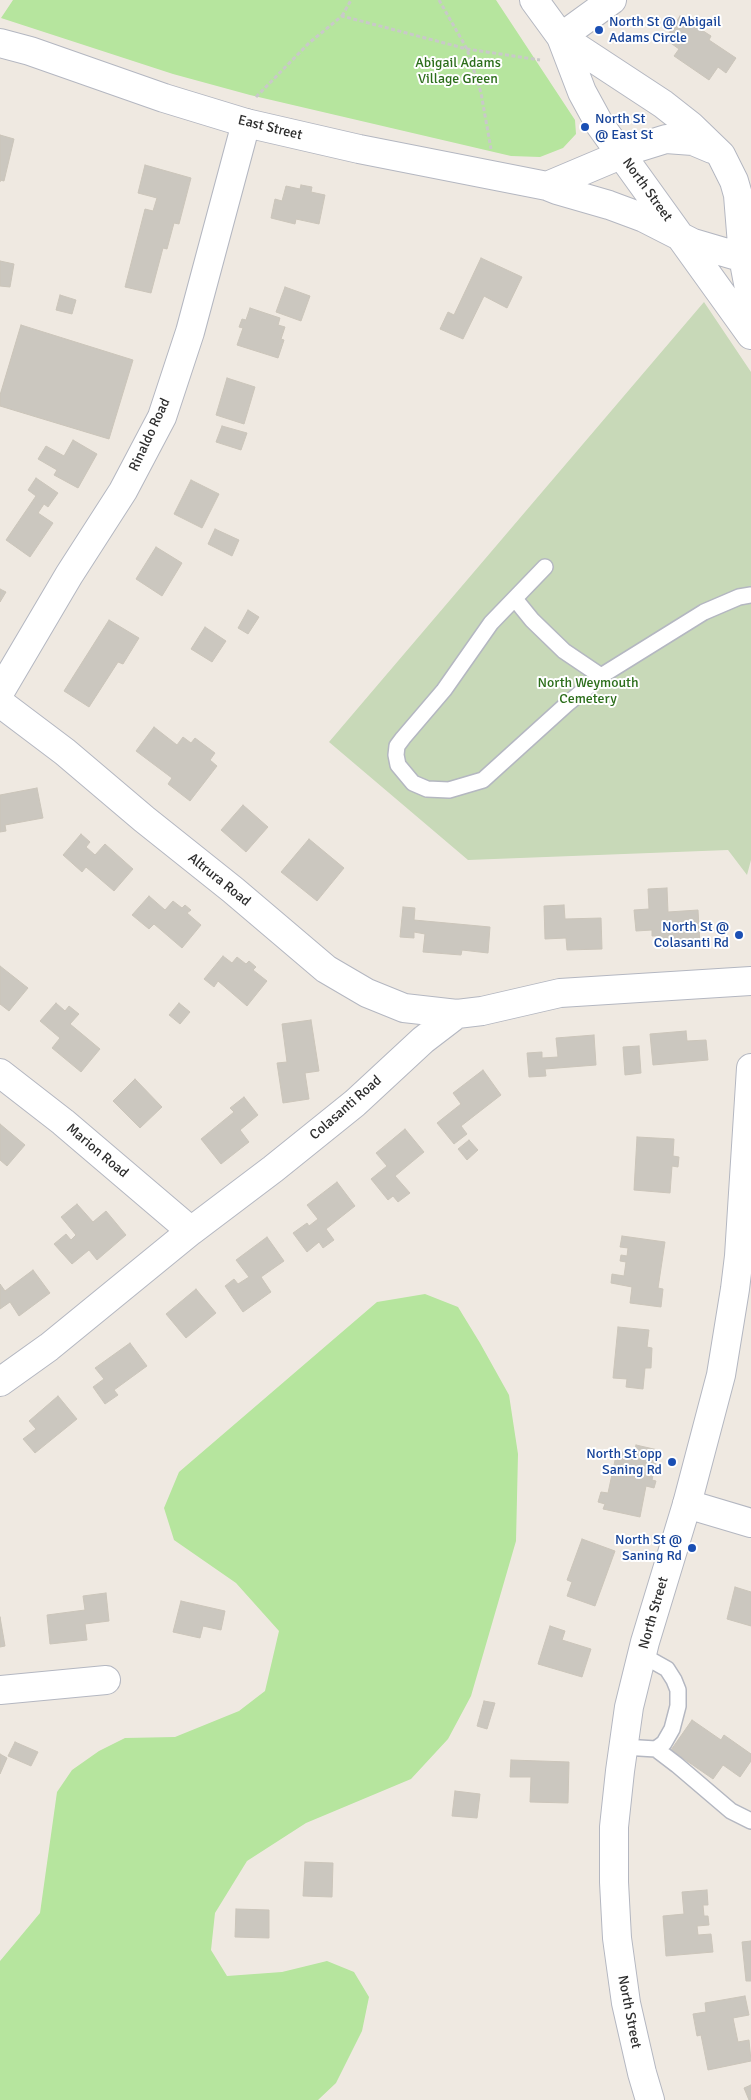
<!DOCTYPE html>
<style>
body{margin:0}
canvas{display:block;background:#efe9e1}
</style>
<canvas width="751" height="2100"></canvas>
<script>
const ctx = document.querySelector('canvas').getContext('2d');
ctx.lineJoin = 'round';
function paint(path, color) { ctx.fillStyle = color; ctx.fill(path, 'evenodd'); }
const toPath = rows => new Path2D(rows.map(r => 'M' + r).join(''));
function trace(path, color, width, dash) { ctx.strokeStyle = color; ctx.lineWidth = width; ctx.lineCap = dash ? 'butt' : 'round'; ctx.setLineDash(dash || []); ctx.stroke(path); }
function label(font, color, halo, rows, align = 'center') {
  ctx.font = font + ' Signika,sans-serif'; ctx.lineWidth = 4; ctx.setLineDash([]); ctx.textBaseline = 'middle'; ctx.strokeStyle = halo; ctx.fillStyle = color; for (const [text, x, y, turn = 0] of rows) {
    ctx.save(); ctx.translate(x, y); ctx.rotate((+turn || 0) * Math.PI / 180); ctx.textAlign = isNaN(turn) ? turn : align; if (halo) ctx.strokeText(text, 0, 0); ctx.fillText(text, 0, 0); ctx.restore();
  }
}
paint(toPath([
 [13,0,496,0,575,120,576,134,563,148,540,157,511,156,250,95,173,74,1,18],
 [425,1294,458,1307,480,1343,509,1395,518,1454,516,1541,471,1696,448,1739,411,1779,306,1823,247,1861,215,1913,211,1950,227,1976,282,1972,327,1961,354,1972,369,1997,362,2031,336,2083,318,2100,0,2100,0,1961,40,1913,57,1792,72,1770,99,1751,125,1738,175,1737,239,1711,265,1691,279,1631,236,1583,174,1540,164,1508,179,1472,377,1302]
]), '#b6e59e');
paint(toPath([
 [704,302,751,372,751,860,747,875,728,850,468,860,329,742]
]), '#c8d9b8');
const building = toPath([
 [680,16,711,36,709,40,736,58,726,73,718,67,709,80,674,56,679,49,665,39,680,16],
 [0,135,14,139,4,181,0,180,0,182,0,135],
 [145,165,191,178,179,224,174,223,167,249,163,248,151,293,125,287,145,209,153,211,157,198,138,193,145,165],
 [301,185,312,187,311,192,325,195,319,224,296,219,295,224,271,218,275,199,282,201,286,186,300,189,301,185],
 [481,258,522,277,507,308,484,296,463,339,440,329,448,312,454,315,481,258],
 [0,261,14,264,10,287,0,286,0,261],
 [285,287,310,296,301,321,276,312,285,287],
 [60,295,76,300,72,314,56,310,60,295],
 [250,308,280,318,278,325,285,327,281,339,284,340,278,358,237,345,243,328,239,327,242,319,246,320,250,308],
 [21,325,133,360,109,439,0,406,0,395,21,325],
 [227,378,255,387,244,424,216,415,227,378],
 [222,426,247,433,241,450,216,442,222,426],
 [73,440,97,454,78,488,54,475,57,470,38,459,46,446,64,456,73,440],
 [36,478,58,493,48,507,44,504,38,513,53,523,30,557,6,540,36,496,28,490,36,478],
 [191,480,219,494,202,528,174,514,191,480],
 [215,529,239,540,232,556,208,544,215,529],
 [156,547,182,563,162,596,136,579,156,547],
 [0,589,6,592,0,602,0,589],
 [248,610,259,617,248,634,238,628,248,610],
 [109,620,139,638,123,664,118,662,89,707,64,691,109,620],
 [205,627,226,641,212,662,191,649,205,627],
 [154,727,177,745,183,737,191,743,195,738,215,753,210,760,217,766,190,801,168,784,172,778,136,751,154,727],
 [37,788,43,818,5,825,6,831,0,832,0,795,37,788],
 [243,805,268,827,246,852,221,830,243,805],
 [81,834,90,842,86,847,95,855,105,844,133,869,114,891,86,867,82,872,63,855,81,834],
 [309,839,344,868,317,901,281,872,309,839],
 [667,888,668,912,698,910,700,946,662,948,661,936,652,936,652,930,636,931,634,910,649,909,648,889,667,888],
 [149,896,165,910,173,901,182,908,185,905,191,910,187,913,201,925,182,948,154,924,149,929,132,915,149,896],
 [564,905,565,919,601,918,602,949,567,950,566,938,545,939,544,906,564,905],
 [403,907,415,908,414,920,490,927,488,953,462,950,461,955,423,952,425,934,414,932,414,938,400,937,403,907],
 [223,956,232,963,237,957,246,964,249,961,256,967,253,970,267,981,247,1006,218,981,214,987,204,979,223,956],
 [0,966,28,988,9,1011,0,1004,0,966],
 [56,1003,65,1011,69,1006,79,1014,70,1024,100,1049,81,1072,52,1048,60,1038,40,1021,56,1003],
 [179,1003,190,1012,180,1024,169,1015,179,1003],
 [311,1020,319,1071,305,1073,309,1099,283,1103,277,1063,287,1062,282,1024,311,1020],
 [686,1031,687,1041,706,1040,708,1060,653,1065,650,1034,686,1031],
 [594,1035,596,1065,545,1069,546,1076,529,1077,527,1053,542,1052,542,1058,558,1057,556,1038,594,1035],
 [639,1046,641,1073,625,1075,623,1047,639,1046],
 [483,1070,501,1095,461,1126,467,1134,454,1144,437,1123,461,1104,453,1093,483,1070],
 [135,1079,162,1107,140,1128,113,1101,135,1079],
 [244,1097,258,1115,240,1130,249,1142,221,1164,201,1139,234,1112,230,1108,244,1097],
 [0,1124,25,1145,7,1166,0,1160,0,1124],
 [405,1129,424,1152,395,1176,410,1193,398,1202,393,1196,388,1200,371,1179,387,1166,376,1153,405,1129],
 [637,1137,674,1139,673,1156,679,1157,678,1167,672,1166,670,1193,634,1190,637,1137],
 [469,1140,478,1150,467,1160,458,1149,469,1140],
 [337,1182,355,1206,326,1229,334,1240,323,1248,319,1242,307,1252,293,1233,307,1223,309,1226,318,1219,307,1205,337,1182],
 [77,1204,93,1222,106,1211,126,1235,97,1260,89,1250,72,1264,54,1244,66,1234,71,1240,76,1235,61,1217,77,1204],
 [622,1236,665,1242,658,1288,663,1289,661,1307,630,1303,632,1287,611,1283,612,1274,624,1276,626,1262,620,1261,621,1255,627,1256,628,1248,620,1247,622,1236],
 [267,1237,284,1261,261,1277,271,1292,243,1312,225,1286,234,1279,238,1284,249,1277,236,1260,267,1237],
 [33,1270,50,1293,19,1316,10,1302,0,1309,0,1284,5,1291,33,1270],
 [196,1289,216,1313,186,1338,166,1314,196,1289],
 [618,1327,649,1330,647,1347,652,1348,651,1368,645,1368,643,1389,626,1387,627,1379,613,1378,618,1327],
 [130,1343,147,1366,114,1390,118,1395,105,1404,93,1387,104,1379,95,1368,130,1343],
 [58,1396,77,1419,35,1453,23,1439,36,1429,29,1421,58,1396],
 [636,1445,658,1450,652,1480,656,1481,654,1488,646,1486,640,1517,603,1509,605,1504,598,1502,601,1492,608,1493,617,1451,634,1454,636,1445],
 [582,1539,615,1551,595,1606,567,1596,572,1582,567,1580,582,1539],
 [735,1587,751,1592,751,1626,727,1619,735,1587],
 [106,1593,109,1621,85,1624,87,1640,50,1644,47,1615,85,1610,83,1596,106,1593],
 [181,1601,225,1611,221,1630,203,1626,200,1638,173,1632,181,1601],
 [0,1617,5,1646,0,1647,0,1617],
 [550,1626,565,1631,562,1640,591,1649,582,1677,538,1664,550,1626],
 [484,1701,495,1703,487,1729,477,1726,484,1701],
 [692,1720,721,1740,724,1735,751,1754,751,1761,740,1777,723,1765,713,1779,671,1750,692,1720],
 [15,1742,38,1752,31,1766,8,1756,15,1742],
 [0,1754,7,1758,0,1774,0,1754],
 [511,1760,569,1762,568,1803,530,1802,531,1777,510,1777,511,1760],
 [455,1791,480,1794,477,1818,452,1816,455,1791],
 [305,1862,333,1863,332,1897,303,1896,305,1862],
 [707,1890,708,1905,703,1905,704,1916,708,1916,709,1925,697,1926,698,1935,711,1934,713,1952,666,1956,663,1916,684,1914,682,1892,707,1890],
 [236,1909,269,1910,269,1938,235,1937,236,1909],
 [751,1941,751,1981,746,1981,742,1942,751,1941],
 [745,1996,749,2015,733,2018,738,2042,749,2040,751,2061,708,2070,701,2035,697,2036,693,2014,706,2012,705,2003,745,1996],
 [751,2085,751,2100,749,2100,744,2088,751,2085]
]);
paint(building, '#cbc7bf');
trace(building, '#cbc5ba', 1);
const lane = toPath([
 [545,567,491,623,444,690,403,738,397,746,396,755,398,765,413,783,427,789,449,790,483,780,567,704,601,676,704,612,739,597,751,595],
 [515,599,532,620,564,651,601,676],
 [623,1747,656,1749,664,1743,672,1729,678,1706,678,1690,674,1680,667,1669,642,1655],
 [656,1749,677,1765,731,1811,751,1821]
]);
const street = toPath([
 [561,37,612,0],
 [0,692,69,575,123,491,162,417,190,332,246,123],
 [0,703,65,752,144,819,233,890,326,969,367,993,404,1008,457,1014],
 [0,1073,63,1122,191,1231],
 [0,1382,49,1347,191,1231,273,1169,355,1103,423,1040,457,1014,482,1011,560,993,751,981],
 [687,1504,751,1523],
 [0,1690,106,1680]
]);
const secondary = toPath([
 [534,0,561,37,582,92,600,125,751,335],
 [561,37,663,104,691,126,721,155,734,181,738,195,743,257,751,299],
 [0,43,30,51,164,98,246,123,359,149,547,186,557,190,609,205,644,218,693,243,751,260],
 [547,186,637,148,666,139,693,141,712,149],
 [650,2100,642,2073,626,2003,617,1938,614,1882,614,1827,620,1771,629,1707,645,1642,687,1504,721,1375,735,1289,739,1256,751,1068]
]);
trace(lane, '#b4b7c1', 18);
trace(street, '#b4b7c1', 30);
trace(secondary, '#b4b7c1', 30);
trace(toPath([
 [439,0,467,49,481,93,491,149],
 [342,16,351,0],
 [256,97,309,43,342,16,467,49,540,60]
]), '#c9c9c9', 3, [4, 2.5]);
trace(lane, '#fff', 15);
trace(street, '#fff', 28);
trace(secondary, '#fff', 28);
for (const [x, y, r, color] of [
 [599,30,5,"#1a4fb4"],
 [585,127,5,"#1a4fb4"],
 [739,935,5,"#1a4fb4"],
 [672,1462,5,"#1a4fb4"],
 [692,1548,5,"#1a4fb4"]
]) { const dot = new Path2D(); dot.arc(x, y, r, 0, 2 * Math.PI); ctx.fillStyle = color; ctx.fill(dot); trace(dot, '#fff', 2); }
label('14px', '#164399', '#fff', [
 ["North St @ Abigail",609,22,"left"],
 ["Adams Circle",609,38,"left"],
 ["North St",595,119,"left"],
 ["@ East St",595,135,"left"],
 ["North St @",729,927],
 ["Colasanti Rd",729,943],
 ["North St opp",662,1454],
 ["Saning Rd",662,1470],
 ["North St @",682,1540],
 ["Saning Rd",682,1556]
], 'right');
label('14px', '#2c6e1b', '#fff', [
 ["Abigail Adams",458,63],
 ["Village Green",458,79],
 ["North Weymouth",588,683],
 ["Cemetery",588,699]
]);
label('14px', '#2e2e2e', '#fff', [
 ["East Street",270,128,14],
 ["North Street",647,190,54],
 ["Rinaldo Road",150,435,-65],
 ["Altrura Road",219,880,39],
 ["Colasanti Road",346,1108,-41],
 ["Marion Road",97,1151,40],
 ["North Street",654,1613,-74],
 ["North Street",629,2012,79]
]);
</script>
